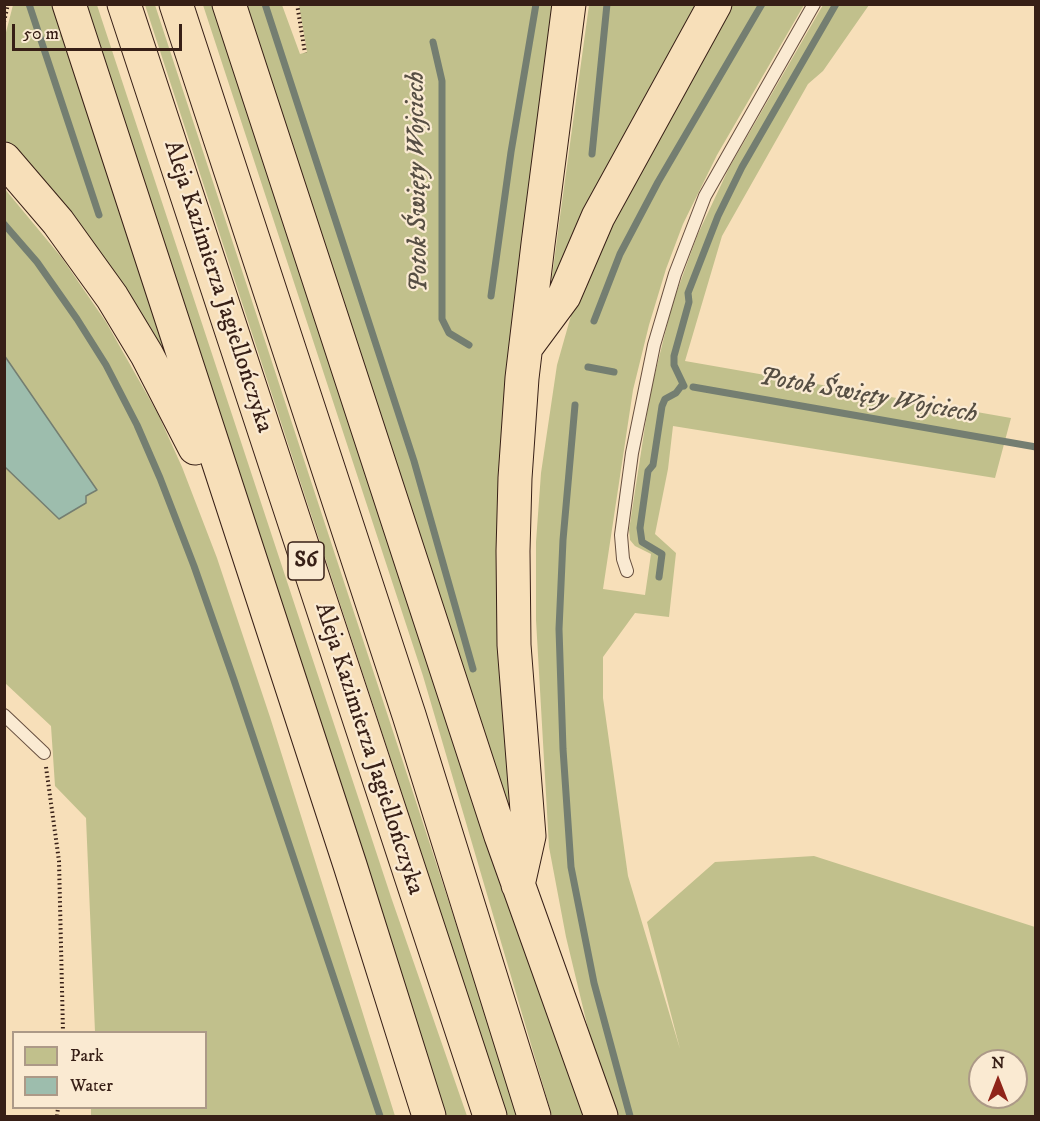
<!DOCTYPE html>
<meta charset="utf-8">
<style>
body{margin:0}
#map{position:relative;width:1040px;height:1121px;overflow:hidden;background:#f7dfb9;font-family:"IM FELL DW Pica",serif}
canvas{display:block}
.frame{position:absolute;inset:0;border:6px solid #371f16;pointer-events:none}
.legend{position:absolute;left:12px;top:1031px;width:195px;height:78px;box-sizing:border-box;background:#faead2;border:2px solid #ac9987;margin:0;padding:8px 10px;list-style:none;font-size:18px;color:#371f16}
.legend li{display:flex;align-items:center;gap:12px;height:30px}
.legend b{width:30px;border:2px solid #ac9987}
.north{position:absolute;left:968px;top:1049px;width:60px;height:60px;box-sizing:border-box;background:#faead2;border:2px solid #ac9987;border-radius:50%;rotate:0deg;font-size:16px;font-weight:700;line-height:24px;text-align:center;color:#371f16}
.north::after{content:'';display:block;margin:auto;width:21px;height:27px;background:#8f2418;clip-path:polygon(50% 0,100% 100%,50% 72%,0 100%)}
.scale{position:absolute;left:12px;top:24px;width:170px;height:27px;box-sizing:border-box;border:3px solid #371f16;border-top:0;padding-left:8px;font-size:18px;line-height:21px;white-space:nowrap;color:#371f16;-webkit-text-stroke:4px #faead2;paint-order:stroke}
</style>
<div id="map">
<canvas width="1040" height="1121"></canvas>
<div class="frame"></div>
<ul class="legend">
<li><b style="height:16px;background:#c1c08c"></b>Park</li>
<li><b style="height:16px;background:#9dbdad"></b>Water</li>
</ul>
<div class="north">N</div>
<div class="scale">50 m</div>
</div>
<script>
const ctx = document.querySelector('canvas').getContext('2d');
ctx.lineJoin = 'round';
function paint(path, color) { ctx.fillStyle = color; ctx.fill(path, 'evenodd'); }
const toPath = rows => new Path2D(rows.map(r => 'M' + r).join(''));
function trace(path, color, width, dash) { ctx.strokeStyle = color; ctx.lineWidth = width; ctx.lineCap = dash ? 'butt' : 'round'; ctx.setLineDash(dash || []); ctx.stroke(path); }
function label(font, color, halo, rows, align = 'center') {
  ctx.font = font + ' "IM FELL DW Pica",serif'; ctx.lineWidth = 4.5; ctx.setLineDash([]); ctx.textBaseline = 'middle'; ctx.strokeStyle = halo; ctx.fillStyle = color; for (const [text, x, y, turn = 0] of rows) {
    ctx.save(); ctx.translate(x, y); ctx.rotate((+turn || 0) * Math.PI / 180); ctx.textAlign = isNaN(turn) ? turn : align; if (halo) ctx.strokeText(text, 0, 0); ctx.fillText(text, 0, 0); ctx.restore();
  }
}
paint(toPath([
 [13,5,54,5,165,348,163,349,161,349,34,172,5,140,4,40],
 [82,5,97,5,391,897,467,1116,441,1116],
 [145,5,155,5,519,1116,507,1116],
 [203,5,218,5,588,1116,552,1116,423,676],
 [239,5,282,5,300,54,307,52,299,5,556,5,523,251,517,834],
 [589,5,706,5,550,292,559,224],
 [730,5,804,5,717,155,683,224,666,269,649,325,633,390,603,589,645,595,651,554,635,546,630,540,629,530,650,394,672,305,697,236,729,168,823,5,869,5,823,71,808,84,722,236,685,361,1011,418,995,478,673,426,668,469,655,534,676,553,669,617,635,613,603,657,603,698,628,876,680,1049,647,922,715,862,814,856,1035,927,1035,1116,614,1116,591,1041,566,937,549,847,536,620,536,542,541,473,557,365,574,305,592,259],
 [980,1061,1016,1061,1016,1097,980,1097],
 [4,188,62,258,106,322,158,414,182,467,217,558,270,717,395,1116,91,1116,91,1108,206,1108,206,1032,95,1032,86,818,55,786,51,726,5,683]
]), '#c1c08c');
const water = toPath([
 [4,355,97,490,86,496,86,503,59,519,5,467,4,355]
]);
paint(water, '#9dbdad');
trace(water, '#747e71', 1.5);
trace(toPath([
 [29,4,99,215],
 [265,4,414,461,473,669],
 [433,42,442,81,442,319,449,333,469,345],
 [592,154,607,4],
 [4,224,37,262,77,319,106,365,137,425,160,478,194,566,234,680,380,1116],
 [491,296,511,152,536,4],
 [594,321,620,254,658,182,762,4],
 [588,367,614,372],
 [684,386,674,365,674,356,689,302,688,293,718,216,742,167,836,4],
 [693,387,1036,447],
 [575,405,563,540,559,629,563,749,571,867,594,983,630,1116],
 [659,577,662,554,642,542,640,528,648,471,653,465,662,406,665,399,676,393,682,385]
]), '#747e71', 7);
const lane = toPath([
 [627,571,623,559,621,535,632,453,654,345,675,274,705,196,814,4],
 [4,715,44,753]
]);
const highway = toPath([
 [69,4,350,865,429,1116],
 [124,4,490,1116],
 [176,4,409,715,534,1116],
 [229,4,501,836,601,1116],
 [4,159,58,222,112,297,147,355,195,448],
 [527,346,564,296,598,217,715,4],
 [518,885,529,836,514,645,513,551,515,478,522,378,538,244,569,4]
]);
trace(lane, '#674f3f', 14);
trace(highway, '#371f16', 35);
trace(toPath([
 [297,4,305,53],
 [4,22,8,4],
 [46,767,59,861,63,1032],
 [57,1116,58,1108]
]), '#371f16', 4, [1.5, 3]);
trace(lane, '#faead2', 12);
trace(highway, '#f7dfb9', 33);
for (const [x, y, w] of [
 [306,561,36]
]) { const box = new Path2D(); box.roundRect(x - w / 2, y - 19, w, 38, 4.5); ctx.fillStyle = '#faead2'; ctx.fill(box); trace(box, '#371f16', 1.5); }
label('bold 22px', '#371f16', null, [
 ["S6",306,561]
]);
label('24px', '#371f16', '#faead2', [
 ["Aleja Kazimierza Jagiellończyka",217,287,72],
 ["Aleja Kazimierza Jagiellończyka",368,749,72]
]);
label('italic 26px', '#564e43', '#faead2', [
 ["Potok Święty Wojciech",419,182,-91],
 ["Potok Święty Wojciech",868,397,10]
]);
</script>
